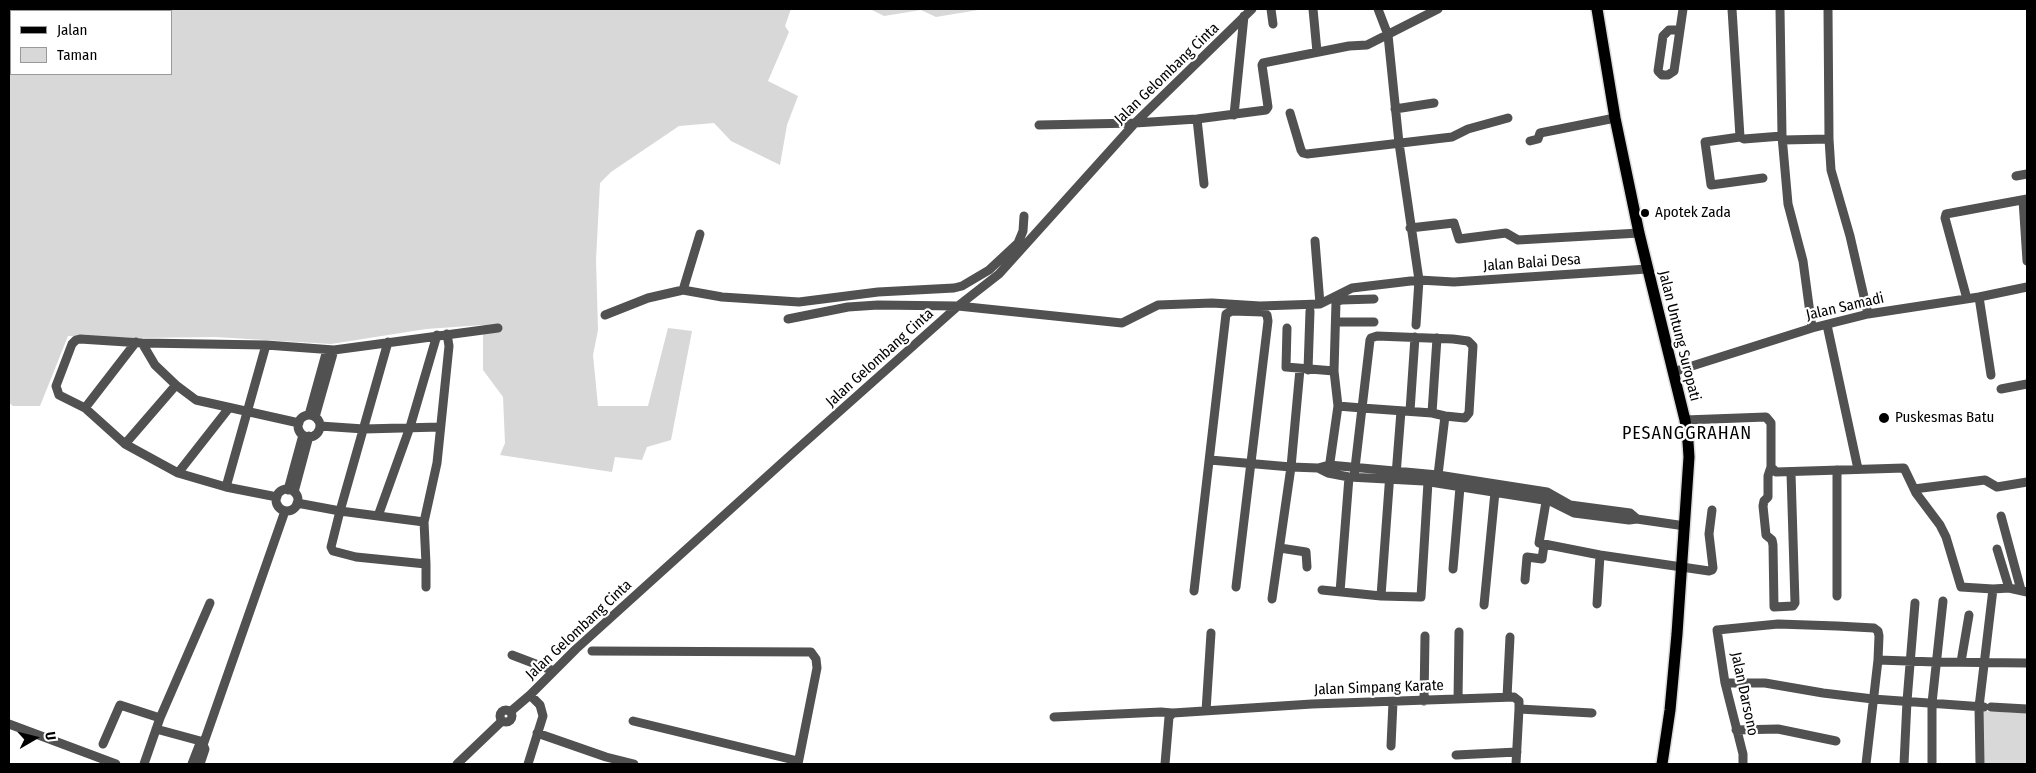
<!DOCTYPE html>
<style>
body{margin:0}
#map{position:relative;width:2036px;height:773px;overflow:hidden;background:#fff;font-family:"Fira Sans Condensed",sans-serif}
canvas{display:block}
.frame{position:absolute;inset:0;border:10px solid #000;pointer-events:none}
.legend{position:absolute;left:10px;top:10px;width:162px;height:65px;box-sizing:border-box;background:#fff;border:1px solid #999;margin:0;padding:6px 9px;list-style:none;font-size:15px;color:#000}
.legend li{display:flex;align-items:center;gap:10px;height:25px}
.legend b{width:25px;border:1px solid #999}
.north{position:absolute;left:10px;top:713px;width:50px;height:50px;-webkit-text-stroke:4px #fff;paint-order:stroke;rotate:82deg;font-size:14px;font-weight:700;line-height:20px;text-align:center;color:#000}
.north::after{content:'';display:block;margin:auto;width:18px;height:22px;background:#000;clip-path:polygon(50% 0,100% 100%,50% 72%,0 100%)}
</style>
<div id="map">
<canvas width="2036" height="773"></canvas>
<div class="frame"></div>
<ul class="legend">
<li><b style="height:6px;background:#000"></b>Jalan</li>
<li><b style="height:14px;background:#d8d8d8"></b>Taman</li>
</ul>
<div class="north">U</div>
</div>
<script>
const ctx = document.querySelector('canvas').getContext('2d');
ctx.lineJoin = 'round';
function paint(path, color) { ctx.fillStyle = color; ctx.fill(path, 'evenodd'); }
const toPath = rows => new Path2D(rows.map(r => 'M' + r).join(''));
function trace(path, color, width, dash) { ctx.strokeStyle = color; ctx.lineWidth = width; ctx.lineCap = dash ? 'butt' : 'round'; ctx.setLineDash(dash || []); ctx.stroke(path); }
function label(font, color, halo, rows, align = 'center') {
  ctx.font = font + ' "Fira Sans Condensed",sans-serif'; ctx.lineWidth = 4.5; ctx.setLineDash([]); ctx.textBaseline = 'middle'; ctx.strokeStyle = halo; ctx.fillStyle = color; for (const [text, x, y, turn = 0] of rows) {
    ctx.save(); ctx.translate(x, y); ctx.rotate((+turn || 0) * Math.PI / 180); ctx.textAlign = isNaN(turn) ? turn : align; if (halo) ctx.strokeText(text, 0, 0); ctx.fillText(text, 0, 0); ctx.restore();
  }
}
paint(toPath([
 [9,9,791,9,785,26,789,32,768,81,798,96,787,125,780,165,731,141,714,123,679,126,611,172,600,183,596,260,598,330,593,355,598,406,648,406,668,328,692,331,671,440,647,447,642,460,615,457,612,472,500,455,505,443,503,397,483,370,483,325,426,329,331,344,215,337,133,338,68,336,40,406,13,406,9,403],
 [11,11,171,11,171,74,11,74],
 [870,9,984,9,936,17,921,10,884,16],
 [1981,711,2027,713,2027,764,1982,764]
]), '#d8d8d8');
const major = toPath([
 [1597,9,1615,118,1639,233,1685,420,1688,442,1689,457,1677,634,1670,710,1662,764]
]);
trace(major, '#dbdbdb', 14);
trace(toPath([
 [1271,9,1273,24],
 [1313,9,1317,52],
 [1378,9,1388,35,1399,143,1419,280,1454,282,1647,269],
 [1732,9,1740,137,1744,139,1782,136],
 [1780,9,1782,136,1788,204,1803,261,1812,328],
 [1828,9,1829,139,1831,170,1850,236,1868,314],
 [1680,30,1669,30,1663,36,1658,71,1662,75,1668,75,1674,71,1683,9],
 [1395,109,1434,103],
 [1290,113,1301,150,1303,153,1307,154,1452,137,1468,129,1508,118],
 [1234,115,1244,16],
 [1197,119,1204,184],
 [1039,125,1135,123,1197,119,1266,110,1268,107,1262,65,1263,63,1349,46,1367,45,1438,9],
 [1740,137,1705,142,1711,185,1763,178],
 [1783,140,1829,139],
 [1530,141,1538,139,1540,133,1615,118],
 [2016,176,2027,174],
 [2023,200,2027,261],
 [1410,228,1454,223,1459,239,1506,233,1518,240,1639,233],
 [1315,241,1320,304],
 [683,290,700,234],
 [1979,297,1991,375],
 [1967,299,1945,218,1946,214,2027,199],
 [605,315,648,298,683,290,722,297,799,302,878,292,954,288,962,286,989,270,1018,243,1023,231,1024,216],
 [788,319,848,307,878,305,958,306,1122,323,1158,305,1212,303,1260,306,1320,304,1352,288,1419,280,1416,325],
 [1336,322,1374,322],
 [1827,325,1858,469],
 [1287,328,1286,367,1334,371],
 [388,342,340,511,331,547,333,551,356,557,426,564,424,522,437,463,449,346,447,334],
 [142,343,155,365,176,385,196,400,299,423],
 [1308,370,1310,311],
 [1673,372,1812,328,1868,314,1979,297,2027,287],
 [2001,389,2027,384],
 [1338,406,1362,408,1432,413,1445,416,1465,418,1469,413,1473,346,1468,341,1453,339,1377,336,1371,338,1370,340,1362,408,1355,468,1354,477],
 [85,408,136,342],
 [1410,411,1415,337],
 [1432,413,1437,338],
 [309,415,327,350],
 '298 426a11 11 0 1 1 22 0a11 11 0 1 1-22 0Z',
 [315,417,334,350],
 [1685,420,1766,417,1771,423,1771,467,1776,472,1904,468,1916,493,1940,525,1946,537,1961,587,1993,589,2009,588,2027,592],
 [320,426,364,429,440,427],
 [125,444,176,385],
 [1210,460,1291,467,1318,468,1329,465,1438,475,1547,492,1570,505,1630,513,1637,519],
 [1771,467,1768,476,1768,497,1764,501,1763,506,1766,535,1772,540,1773,545,1774,607,1793,606,1795,603,1791,473],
 [1318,468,1328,473,1349,477,1424,481,1550,501,1574,513,1629,520,1637,519,1685,526],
 [1329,469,1338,406,1334,371,1336,302,1341,300,1374,299],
 [1837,470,1837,596],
 [178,473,229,408],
 [1396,475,1401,411],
 [1438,475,1445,416],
 [226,487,266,345],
 [1914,489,1985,480,1997,487,2027,482],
 '276 500a11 11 0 1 1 22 0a11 11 0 1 1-22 0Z',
 [288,490,303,435],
 [294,492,309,436],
 [1547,496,1539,543,1600,555,1709,571,1712,570,1713,568,1709,534,1712,510],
 [277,497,226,487,178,473,125,444,85,408,59,395,56,386,72,344,76,340,80,339,142,343,266,345,334,350,498,328],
 [297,503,340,511,424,522],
 [378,516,410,427,437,335],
 [2001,516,2021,590],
 [1280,548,1306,552,1307,567],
 [1997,549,2009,588],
 [1453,569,1460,487],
 [1525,580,1527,557,1542,559,1544,545],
 [426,587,426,564],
 [1322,590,1381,596,1421,597,1428,482],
 [1194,591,1226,314,1232,311,1263,312,1267,315,1268,321,1236,587],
 [1340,592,1349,477],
 [1381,596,1390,473],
 [1272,599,1291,467,1300,369],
 [1597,604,1600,555],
 [1484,605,1495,492],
 [592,651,811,652,816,659,817,668,798,764],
 [512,655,554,671],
 [1878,660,1936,662,2027,663],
 [1961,662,1969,615],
 [1725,683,1765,683,1823,693,1873,699,1984,707],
 [1507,697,1510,637],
 [1458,699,1459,632],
 [1424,701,1425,636],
 [1991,707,2027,709],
 [1519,709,1592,713],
 '500 716a6 6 0 1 1 12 0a6 6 0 1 1-12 0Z',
 [1206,711,1211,633],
 [510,712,530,695,576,649,795,451,958,306,999,274,1135,123,1252,9],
 [1054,717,1161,712,1172,713],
 [633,721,798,761],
 [9,724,116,764],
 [156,729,204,742],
 [1736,730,1778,729,1836,741],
 [537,733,606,757,634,764],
 [103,744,120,705,160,718],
 [1391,746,1393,702],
 [1456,755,1517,752],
 [144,764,160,718,210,603],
 [192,764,199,746,203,745],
 [200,764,205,749,203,745,285,511],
 [457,764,502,721],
 [528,764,543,716,540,705,530,695],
 [1165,764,1169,717,1173,713,1312,704,1514,697,1519,701,1519,709,1516,764],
 [1743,764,1743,754,1725,683,1717,630,1778,624,1837,626,1874,628,1878,631,1879,636,1878,660,1866,764],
 [1904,764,1907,701,1915,603],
 [1932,764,1932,703,1943,601],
 [1980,764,1979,707,1993,589]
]), '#515151', 9);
trace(major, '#000', 11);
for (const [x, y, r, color] of [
 [1645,213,5,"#000"],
 [1884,418,6,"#000"]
]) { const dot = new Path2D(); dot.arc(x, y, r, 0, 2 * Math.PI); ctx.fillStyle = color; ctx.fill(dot); trace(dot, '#fff', 2); }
label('15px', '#000', '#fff', [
 ["Jalan Gelombang Cinta",1167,74,-44],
 ["Jalan Balai Desa",1532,263,-4],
 ["Jalan Samadi",1845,307,-13],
 ["Jalan Untung Suropati",1679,336,76],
 ["Jalan Gelombang Cinta",880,358,-42],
 ["Jalan Gelombang Cinta",579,630,-43],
 ["Jalan Simpang Karate",1379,688,-2],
 ["Jalan Darsono",1744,694,78]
]);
label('15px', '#000', '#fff', [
 ["Apotek Zada",1655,213],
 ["Puskesmas Batu",1895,418]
], 'left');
ctx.letterSpacing = '1px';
label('18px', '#000', '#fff', [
 ["PESANGGRAHAN",1687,434]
]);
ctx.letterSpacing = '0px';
</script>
